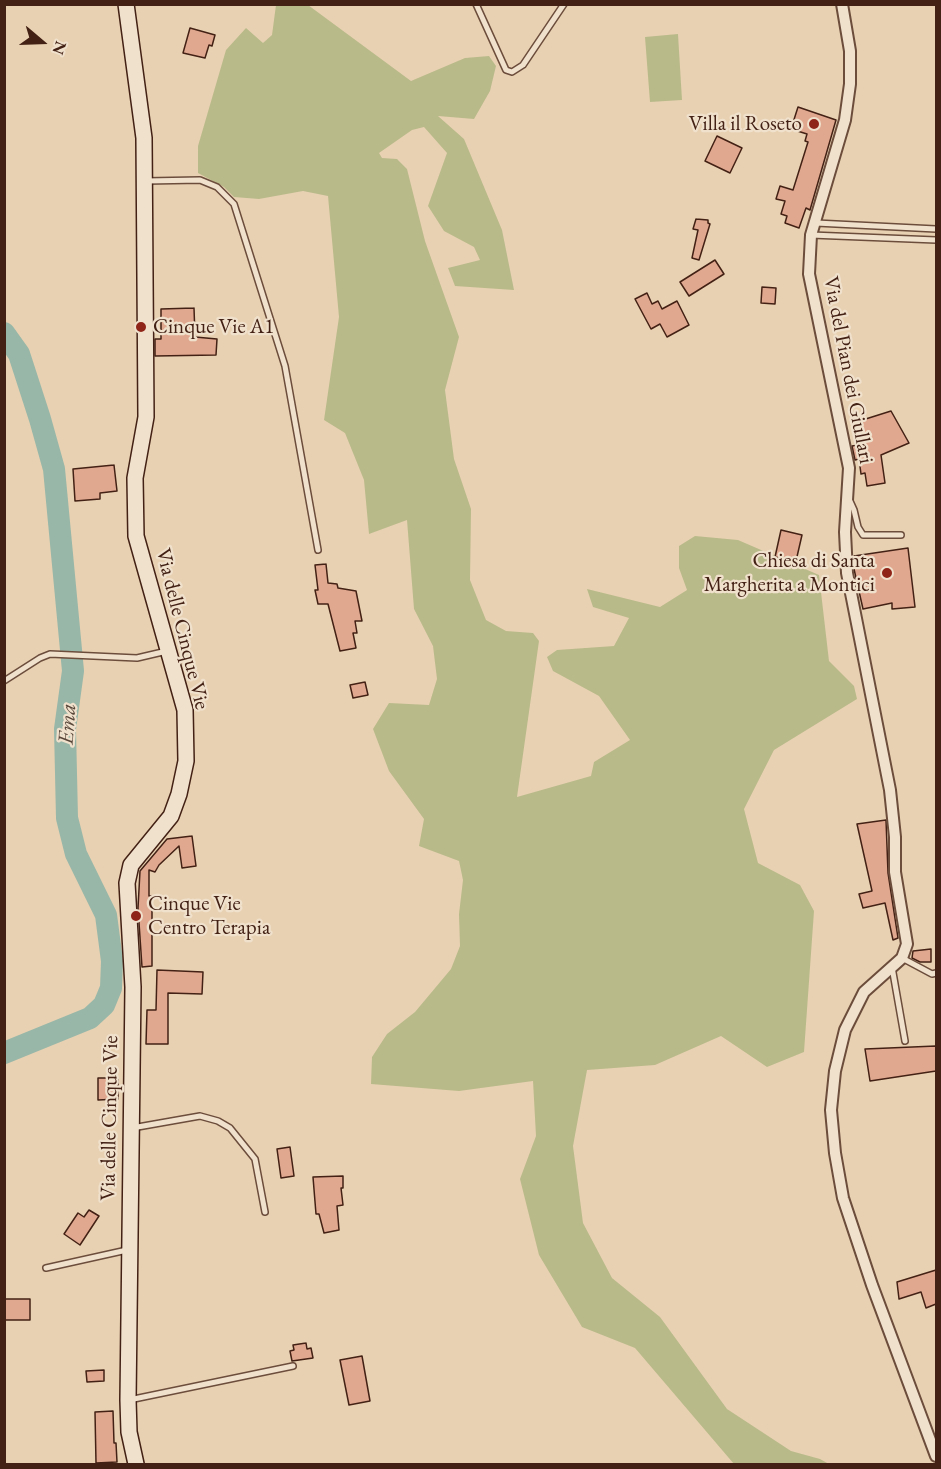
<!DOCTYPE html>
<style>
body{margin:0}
#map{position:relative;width:941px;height:1469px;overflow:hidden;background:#e8d1b2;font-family:"EB Garamond",serif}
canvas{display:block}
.frame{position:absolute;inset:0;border:6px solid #432114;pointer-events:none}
.north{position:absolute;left:12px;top:12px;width:60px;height:60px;-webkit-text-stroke:4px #f0e1cd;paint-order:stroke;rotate:109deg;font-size:16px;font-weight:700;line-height:24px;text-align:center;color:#432114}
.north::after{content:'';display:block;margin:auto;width:21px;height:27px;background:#432114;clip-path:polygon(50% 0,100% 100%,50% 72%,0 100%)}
</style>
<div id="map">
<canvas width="941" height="1469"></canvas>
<div class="frame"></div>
<div class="north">N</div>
</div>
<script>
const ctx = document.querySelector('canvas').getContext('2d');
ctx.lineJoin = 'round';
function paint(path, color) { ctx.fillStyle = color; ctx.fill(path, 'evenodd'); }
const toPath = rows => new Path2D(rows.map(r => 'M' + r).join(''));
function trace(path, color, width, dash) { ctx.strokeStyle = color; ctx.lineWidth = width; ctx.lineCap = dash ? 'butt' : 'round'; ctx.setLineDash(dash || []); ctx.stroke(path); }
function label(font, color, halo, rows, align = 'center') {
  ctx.font = font + ' "EB Garamond",serif'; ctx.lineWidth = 4.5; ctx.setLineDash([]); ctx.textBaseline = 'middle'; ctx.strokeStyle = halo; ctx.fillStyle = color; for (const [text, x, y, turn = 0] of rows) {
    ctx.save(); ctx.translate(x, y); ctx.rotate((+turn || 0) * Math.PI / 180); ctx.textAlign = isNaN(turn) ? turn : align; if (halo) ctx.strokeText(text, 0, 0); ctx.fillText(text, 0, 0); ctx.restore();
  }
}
paint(toPath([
 [276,5,308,5,411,81,465,58,489,56,496,66,490,91,474,119,438,116,464,139,502,230,514,290,455,286,448,268,480,260,474,247,444,231,428,206,447,153,424,127,412,130,379,153,382,158,397,159,407,169,425,241,459,337,445,390,454,459,471,509,470,580,486,620,506,631,533,633,539,641,517,797,591,776,594,762,630,740,599,696,553,671,547,657,557,650,614,646,629,618,593,607,587,589,660,607,687,590,679,568,679,546,695,536,738,540,819,575,829,661,854,686,857,699,774,750,744,809,758,863,800,885,814,911,804,1052,767,1067,721,1036,655,1065,587,1070,573,1146,583,1223,612,1278,660,1317,727,1409,791,1451,820,1459,829,1464,734,1464,635,1348,582,1327,539,1255,520,1179,536,1136,533,1081,459,1091,371,1084,372,1057,387,1034,415,1012,451,969,460,946,459,914,463,880,459,861,419,846,424,819,389,771,373,729,389,703,429,705,437,679,433,646,414,609,407,520,369,534,364,480,345,433,324,420,339,317,328,196,303,191,259,199,234,197,224,187,198,173,198,146,226,50,246,28,263,43,272,35],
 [678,34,682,100,650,102,645,37]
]), '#b9ba8a');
trace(toPath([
 [4,333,19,354,40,419,54,469,73,671,65,729,67,818,76,854,106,915,112,961,111,988,104,1005,90,1018,4,1053]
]), '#98b7a8', 22);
const building = toPath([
 [190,28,215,35,212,46,209,45,205,58,183,53,190,28],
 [798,107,836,120,810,210,806,208,799,228,785,223,787,216,781,214,785,201,776,199,780,186,793,190,808,142,805,141,807,134,791,129,798,107],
 [717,136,742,148,730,173,705,161,717,136],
 [696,219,708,220,708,223,710,224,699,260,692,258,698,230,693,229,696,219],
 [715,260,724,274,689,296,680,282,715,260],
 [762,287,776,288,775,304,761,303,762,287],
 [647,293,652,304,658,301,662,309,677,301,689,325,667,337,660,324,651,329,635,299,647,293],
 [194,308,195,337,217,339,216,355,155,356,155,339,161,339,161,309,194,308],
 [891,411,909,443,881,455,885,483,867,486,865,473,861,474,859,459,855,460,852,446,858,445,853,423,891,411],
 [114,465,117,491,100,493,100,499,75,501,73,469,114,465],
 [781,530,802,535,796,561,775,557,781,530],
 [908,548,915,607,892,609,892,603,863,609,854,569,854,556,908,548],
 [326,564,328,583,337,584,338,588,356,591,362,621,355,621,357,633,353,633,356,648,340,651,328,604,318,604,315,590,318,590,315,565,326,564],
 [365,682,368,695,353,698,350,685,365,682],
 [886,820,888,873,898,938,893,940,885,903,863,908,859,894,872,891,857,824,886,820],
 [192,836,196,866,182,868,179,846,159,865,155,872,149,870,149,896,152,896,152,966,142,967,138,908,140,871,167,839,192,836],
 [931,949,931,962,920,962,912,958,913,951,931,949],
 [157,970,203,972,202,994,168,993,168,1044,146,1044,147,1010,156,1010,157,970],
 [936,1046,936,1071,870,1081,865,1049,936,1046],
 [98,1078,118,1078,118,1099,98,1100,98,1078],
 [290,1147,294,1176,281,1178,277,1149,290,1147],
 [343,1176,343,1188,341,1188,343,1205,337,1206,339,1230,324,1233,319,1214,316,1214,313,1177,343,1176],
 [89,1210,99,1216,80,1245,64,1234,78,1213,84,1217,89,1210],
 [936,1270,936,1304,926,1308,921,1292,899,1299,897,1282,936,1270],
 [4,1299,30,1299,30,1320,4,1320,4,1299],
 [306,1343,307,1349,311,1348,313,1358,292,1361,290,1351,294,1350,293,1345,306,1343],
 [362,1356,370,1401,349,1405,340,1360,362,1356],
 [104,1370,104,1381,87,1382,86,1371,104,1370],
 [113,1411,114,1443,116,1443,117,1462,96,1463,95,1412,113,1411]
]);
paint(building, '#e1a890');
trace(building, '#432114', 1.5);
const lane = toPath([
 [476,4,506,70,512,72,523,65,564,4],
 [146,181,200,180,217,187,234,204,285,366,318,550],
 [816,223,936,229],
 [811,235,936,240],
 [849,499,854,510,858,527,863,535,901,535],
 [4,681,40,658,50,654,137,658,167,651],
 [902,958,932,974,936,973],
 [892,967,905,1041],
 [132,1128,200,1116,218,1121,230,1128,255,1159,265,1212],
 [46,1268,127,1250],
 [129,1400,293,1366]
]);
const street = toPath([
 [842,4,850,51,850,84,845,120,811,235,809,274,849,468,845,532,847,573,890,790,895,837,895,872,907,944,902,958,864,992,845,1030,835,1071,831,1110,835,1153,843,1198,872,1285,936,1456]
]);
const secondary = toPath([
 [126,4,144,138,146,417,135,478,136,536,185,710,186,761,179,794,171,816,131,865,127,883,133,987,128,1400,129,1432,136,1464]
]);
trace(lane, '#6c4d3c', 8);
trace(street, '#6c4d3c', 14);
trace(secondary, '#432114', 18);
trace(lane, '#f0e1cd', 5);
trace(street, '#f0e1cd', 10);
trace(secondary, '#f0e1cd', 15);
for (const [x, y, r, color] of [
 [814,124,6,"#8f2418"],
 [141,327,6,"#8f2418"],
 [887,573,6,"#8f2418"],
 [136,916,6,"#8f2418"]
]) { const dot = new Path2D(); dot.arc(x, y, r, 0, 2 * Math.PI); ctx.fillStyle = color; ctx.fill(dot); trace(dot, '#f0e1cd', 2); }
label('21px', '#432114', '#f0e1cd', [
 ["Villa il Roseto",802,124],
 ["Cinque Vie A1",153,327,"left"],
 ["Chiesa di Santa",875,561],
 ["Margherita a Montici",875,585],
 ["Cinque Vie",148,904,"left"],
 ["Centro Terapia",148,928,"left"]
], 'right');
label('21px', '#432114', '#f0e1cd', [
 ["Via del Pian dei Giullari",848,370,79],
 ["Via delle Cinque Vie",182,629,76],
 ["Via delle Cinque Vie",110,1118,-89]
]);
label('italic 22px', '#584639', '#f0e1cd', [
 ["Ema",68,724,-86]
]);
</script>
